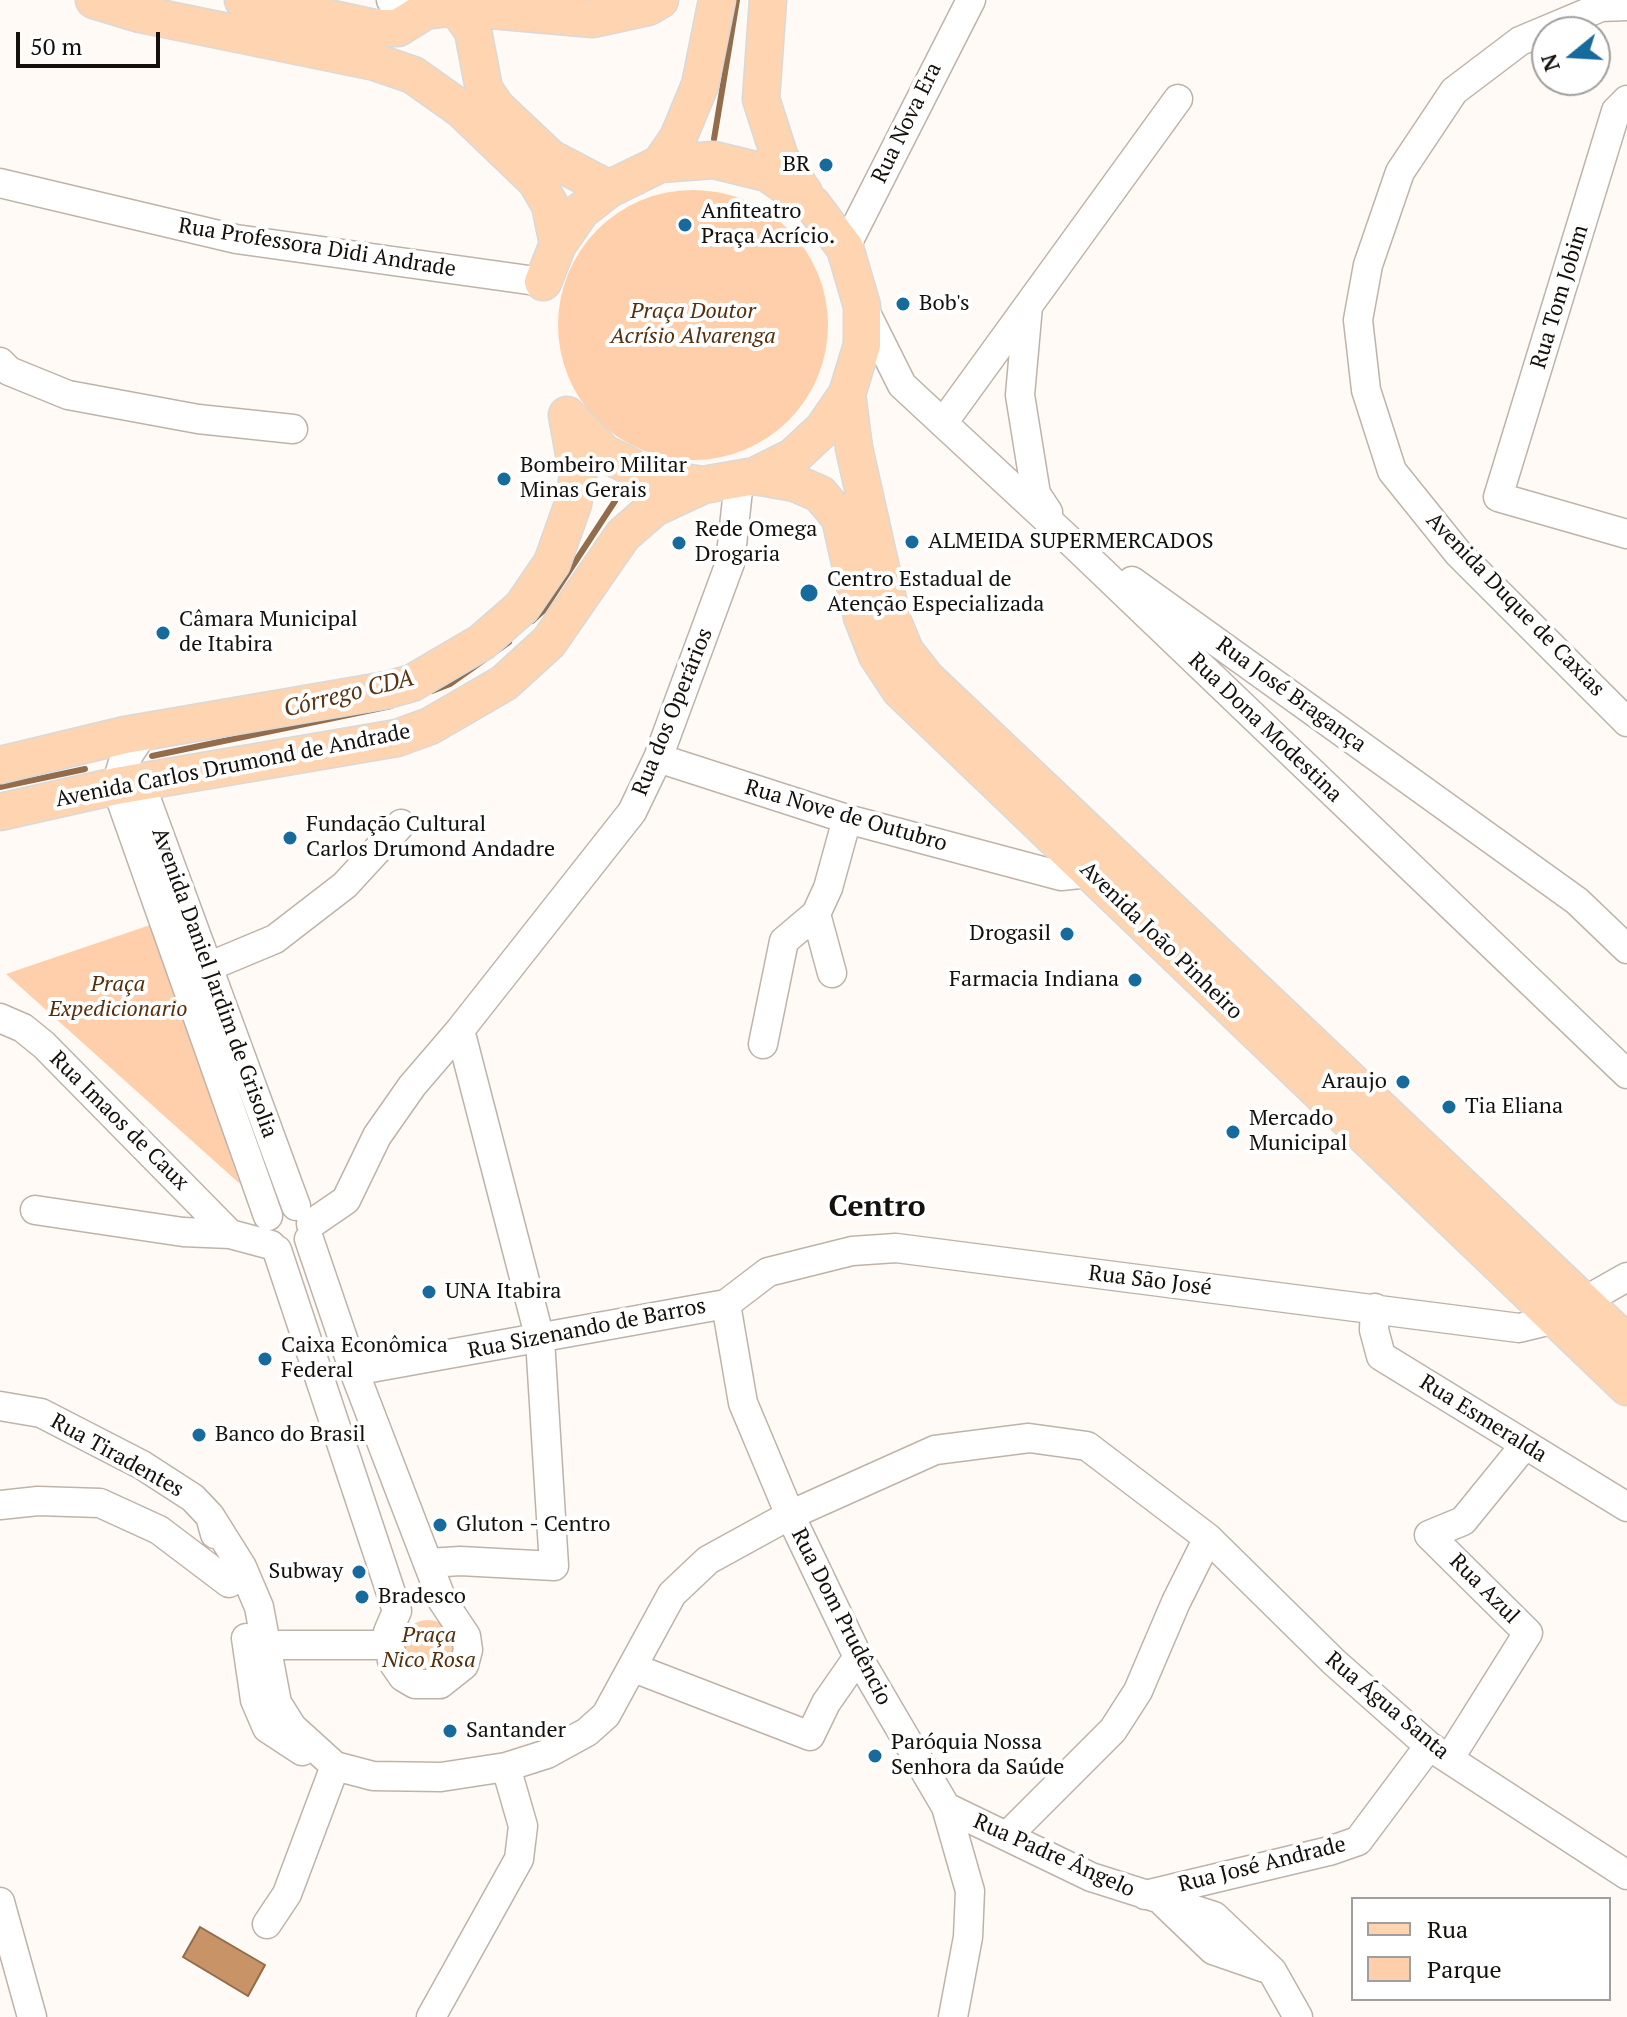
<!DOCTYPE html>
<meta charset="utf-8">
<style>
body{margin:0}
#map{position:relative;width:1627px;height:2017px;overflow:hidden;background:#fffaf5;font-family:"PT Serif",serif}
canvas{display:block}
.legend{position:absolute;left:1351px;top:1897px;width:260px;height:104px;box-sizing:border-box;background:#fff;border:2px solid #a19f9e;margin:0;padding:10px 14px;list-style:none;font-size:24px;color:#14100c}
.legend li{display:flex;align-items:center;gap:16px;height:40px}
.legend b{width:40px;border:2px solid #a19f9e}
.north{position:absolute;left:1531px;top:16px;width:80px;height:80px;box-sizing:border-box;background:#fff;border:2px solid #a19f9e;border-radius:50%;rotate:252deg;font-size:22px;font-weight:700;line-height:32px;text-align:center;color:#14100c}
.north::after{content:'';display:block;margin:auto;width:28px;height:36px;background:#176b9c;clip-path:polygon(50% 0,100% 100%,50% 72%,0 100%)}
.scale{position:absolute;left:16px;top:32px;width:144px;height:36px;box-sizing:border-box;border:4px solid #14100c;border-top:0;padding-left:10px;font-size:24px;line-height:28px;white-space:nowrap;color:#14100c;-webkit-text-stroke:6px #fff;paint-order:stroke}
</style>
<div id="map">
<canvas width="1627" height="2017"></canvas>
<ul class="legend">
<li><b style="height:10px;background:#ffd4b0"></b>Rua</li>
<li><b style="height:22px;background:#fecfaa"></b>Parque</li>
</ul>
<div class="north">N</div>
<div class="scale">50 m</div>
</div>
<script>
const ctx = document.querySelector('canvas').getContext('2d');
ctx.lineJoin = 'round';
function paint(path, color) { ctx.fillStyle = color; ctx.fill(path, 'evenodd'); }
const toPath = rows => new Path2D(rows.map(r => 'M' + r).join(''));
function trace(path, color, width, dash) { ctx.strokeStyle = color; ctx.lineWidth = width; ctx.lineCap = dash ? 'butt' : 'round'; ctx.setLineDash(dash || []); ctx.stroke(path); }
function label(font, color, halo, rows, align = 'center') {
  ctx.font = font + ' "PT Serif",serif'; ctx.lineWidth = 8; ctx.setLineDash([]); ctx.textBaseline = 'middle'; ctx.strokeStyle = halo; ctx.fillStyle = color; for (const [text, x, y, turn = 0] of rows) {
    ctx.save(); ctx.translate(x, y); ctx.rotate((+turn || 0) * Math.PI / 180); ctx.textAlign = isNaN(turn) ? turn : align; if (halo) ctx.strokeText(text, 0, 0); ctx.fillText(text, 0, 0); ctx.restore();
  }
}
paint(toPath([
 '558 325a135 135 0 1 1 270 0a135 135 0 1 1-270 0Z',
 [153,924,240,1184,6,974],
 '401 1647a27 27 0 1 1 54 0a27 27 0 1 1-54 0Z'
]), '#fecfaa');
const water = toPath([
 [200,1927,265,1965,248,1996,183,1957,200,1927]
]);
paint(water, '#c89366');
trace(water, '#926c4b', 2);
trace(toPath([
 [714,139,737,0],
 [532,621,543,611,615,501],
 [432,691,450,684,509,642],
 [152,756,391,706],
 [0,787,85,769]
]), '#926c4b', 6);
const minor = toPath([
 [391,0,408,21],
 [1627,6,1601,7,1520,41,1454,91,1400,172,1368,265,1358,320,1366,390,1392,471,1458,553,1627,722],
 [1627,100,1616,111,1498,497,1627,534],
 [0,183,236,239,543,282],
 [845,248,971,0],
 [1028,306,1020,395,1036,494,1048,512],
 [863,307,902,385,1067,538,1627,1074],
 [0,362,9,371,68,395,198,419,293,429],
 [943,423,1178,99],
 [1132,581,1577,901,1627,949],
 [143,733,122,765,116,786,268,1216],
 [658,758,847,819,1061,876,1089,873],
 [126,769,140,782,296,1206],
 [816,914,832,973],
 [208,967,275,939,345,885,401,824],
 [0,1018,23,1028,44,1045,230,1234],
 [763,1044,784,941,816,914,828,888,847,819],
 [35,1210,183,1232,230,1234,271,1245],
 [311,1224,346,1200,377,1136,412,1086,460,1030,632,812,658,758,730,563,739,481],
 [277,1250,397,1611,388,1632,392,1661,403,1677,415,1684,440,1684,464,1665,468,1650,466,1636,442,1600,354,1371,309,1239],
 [1581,1303,1627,1277],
 [726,1304,743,1403,790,1515,858,1657,946,1807,970,1891,968,1937,953,2017],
 [1375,1308,1374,1330,1381,1356,1627,1507],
 [354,1371,726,1304,768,1272,852,1251,896,1248,1519,1328,1556,1319],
 [0,1406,41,1413,142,1465,193,1498,210,1516,215,1534],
 [0,1505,38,1501,100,1503,159,1530,229,1583],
 [210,1516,242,1567,259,1607,277,1703,292,1727,335,1766,373,1776,441,1777,506,1767,547,1754,587,1732,606,1715,672,1594,708,1560,790,1515,935,1450,1029,1438,1087,1446,1208,1538,1334,1662,1429,1746,1627,1875],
 [429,1563,460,1561,554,1566,540,1339,460,1030],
 [246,1638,255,1700,267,1728,302,1751],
 [265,1645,388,1645],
 [634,1668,810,1736,826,1703,858,1657],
 [1449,1759,1528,1633,1429,1535,1463,1521,1524,1446],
 [946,1807,1091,1877,1214,1916,1272,1971,1298,2017],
 [1007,1836,1113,1730,1138,1691,1176,1602,1208,1538],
 [1145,1895,1329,1851,1358,1841,1429,1746],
 [0,1902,32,2017],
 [1164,1903,1213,1950,1265,1968],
 [267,1924,287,1894,335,1766],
 [431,2017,519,1859,523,1826,506,1767]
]);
const major = toPath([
 [94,0,140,14,375,62,413,75,461,109,536,181,550,205,558,244],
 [243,0,375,28,398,28,425,11,456,7,593,19,648,7,660,0],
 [768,0,761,99,780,158,804,193],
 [456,7,473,31,484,89,496,107,550,158,609,189],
 [660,164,678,138,700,85,717,0],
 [543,282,558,244,581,211,609,189,660,164,714,160,767,173,812,204,845,248,862,306,862,345,847,394,823,429,793,457,755,476,703,485,651,477,604,453,567,415],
 [847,394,854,448,893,622,905,651,926,678,1627,1343],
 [755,476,795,483,820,494,840,518,862,617,877,655,900,690,1627,1387],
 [0,765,125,735,387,690,412,683,482,642,522,607,552,563,573,504,578,476,567,415],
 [0,812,116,786,397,738,430,726,504,683,549,642,623,535,654,508,703,485]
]);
trace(minor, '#bfb3a9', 31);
trace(major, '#d9d9d8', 39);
trace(minor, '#fff', 28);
trace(major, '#ffd4b0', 36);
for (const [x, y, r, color] of [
 [826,165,8,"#176b9c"],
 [685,225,8,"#176b9c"],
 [903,304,8,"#176b9c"],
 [504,479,8,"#176b9c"],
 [912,542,8,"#176b9c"],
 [679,543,8,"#176b9c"],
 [809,593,10,"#176b9c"],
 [163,633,8,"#176b9c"],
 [290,838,8,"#176b9c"],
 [1067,934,8,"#176b9c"],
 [1135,980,8,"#176b9c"],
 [1403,1082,8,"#176b9c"],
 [1449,1107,8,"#176b9c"],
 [1233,1132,8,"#176b9c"],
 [429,1292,8,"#176b9c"],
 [265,1359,8,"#176b9c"],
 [199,1435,8,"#176b9c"],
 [440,1525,8,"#176b9c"],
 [359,1572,8,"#176b9c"],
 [362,1597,8,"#176b9c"],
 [450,1731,8,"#176b9c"],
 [875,1756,8,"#176b9c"]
]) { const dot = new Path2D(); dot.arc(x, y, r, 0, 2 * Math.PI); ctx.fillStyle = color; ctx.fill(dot); trace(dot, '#fff', 3); }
label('22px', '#14100c', '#fff', [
 ["Rua Nova Era",907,123,-64],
 ["Rua Professora Didi Andrade",317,248,9],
 ["Rua Tom Jobim",1560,297,-73],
 ["Avenida Duque de Caxias",1515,605,46],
 ["Rua José Bragança",1291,695,36],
 ["Rua dos Operários",673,712,-68],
 ["Rua Dona Modestina",1265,728,44],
 ["Avenida Carlos Drumond de Andrade",233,766,-11],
 ["Rua Nove de Outubro",846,816,16],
 ["Avenida João Pinheiro",1161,941,44],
 ["Avenida Daniel Jardim de Grisolia",214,983,70],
 ["Rua Imaos de Caux",119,1121,45],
 ["Rua São José",1150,1281,7],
 ["Rua Sizenando de Barros",587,1329,-11],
 ["Rua Esmeralda",1483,1419,32],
 ["Rua Tiradentes",117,1456,29],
 ["Rua Azul",1484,1589,45],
 ["Rua Dom Prudêncio",841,1617,63],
 ["Rua Água Santa",1387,1706,40],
 ["Rua Padre Ângelo",1054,1856,24],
 ["Rua José Andrade",1262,1865,-14]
]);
label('22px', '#14100c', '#fff', [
 ["BR",810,165,"right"],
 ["Anfiteatro",701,212],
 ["Praça Acrício.",701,237],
 ["Bob's",919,304],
 ["Bombeiro Militar",520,466],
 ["Minas Gerais",520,491],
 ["Rede Omega",695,530],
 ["Drogaria",695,555],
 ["ALMEIDA SUPERMERCADOS",928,542],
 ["Centro Estadual de",827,580],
 ["Atenção Especializada",827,605],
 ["Câmara Municipal",179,620],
 ["de Itabira",179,645],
 ["Fundação Cultural",306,825],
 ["Carlos Drumond Andadre",306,850],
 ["Drogasil",1051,934,"right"],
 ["Farmacia Indiana",1119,980,"right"],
 ["Araujo",1387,1082,"right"],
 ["Tia Eliana",1465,1107],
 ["Mercado",1249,1119],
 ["Municipal",1249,1144],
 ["UNA Itabira",445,1292],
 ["Caixa Econômica",281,1346],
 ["Federal",281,1371],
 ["Banco do Brasil",215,1435],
 ["Gluton - Centro",456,1525],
 ["Subway",343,1572,"right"],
 ["Bradesco",378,1597],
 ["Santander",466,1731],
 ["Paróquia Nossa",891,1743],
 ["Senhora da Saúde",891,1768]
], 'left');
label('italic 22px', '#55300d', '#fff', [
 ["Praça Doutor",693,312],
 ["Acrísio Alvarenga",693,337],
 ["Praça",118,985],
 ["Expedicionario",118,1010],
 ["Praça",429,1636],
 ["Nico Rosa",429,1661]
]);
label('italic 24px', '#5a3513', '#fff', [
 ["Córrego CDA",349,694,-14]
]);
label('bold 30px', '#14100c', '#fff', [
 ["Centro",877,1207]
]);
</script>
